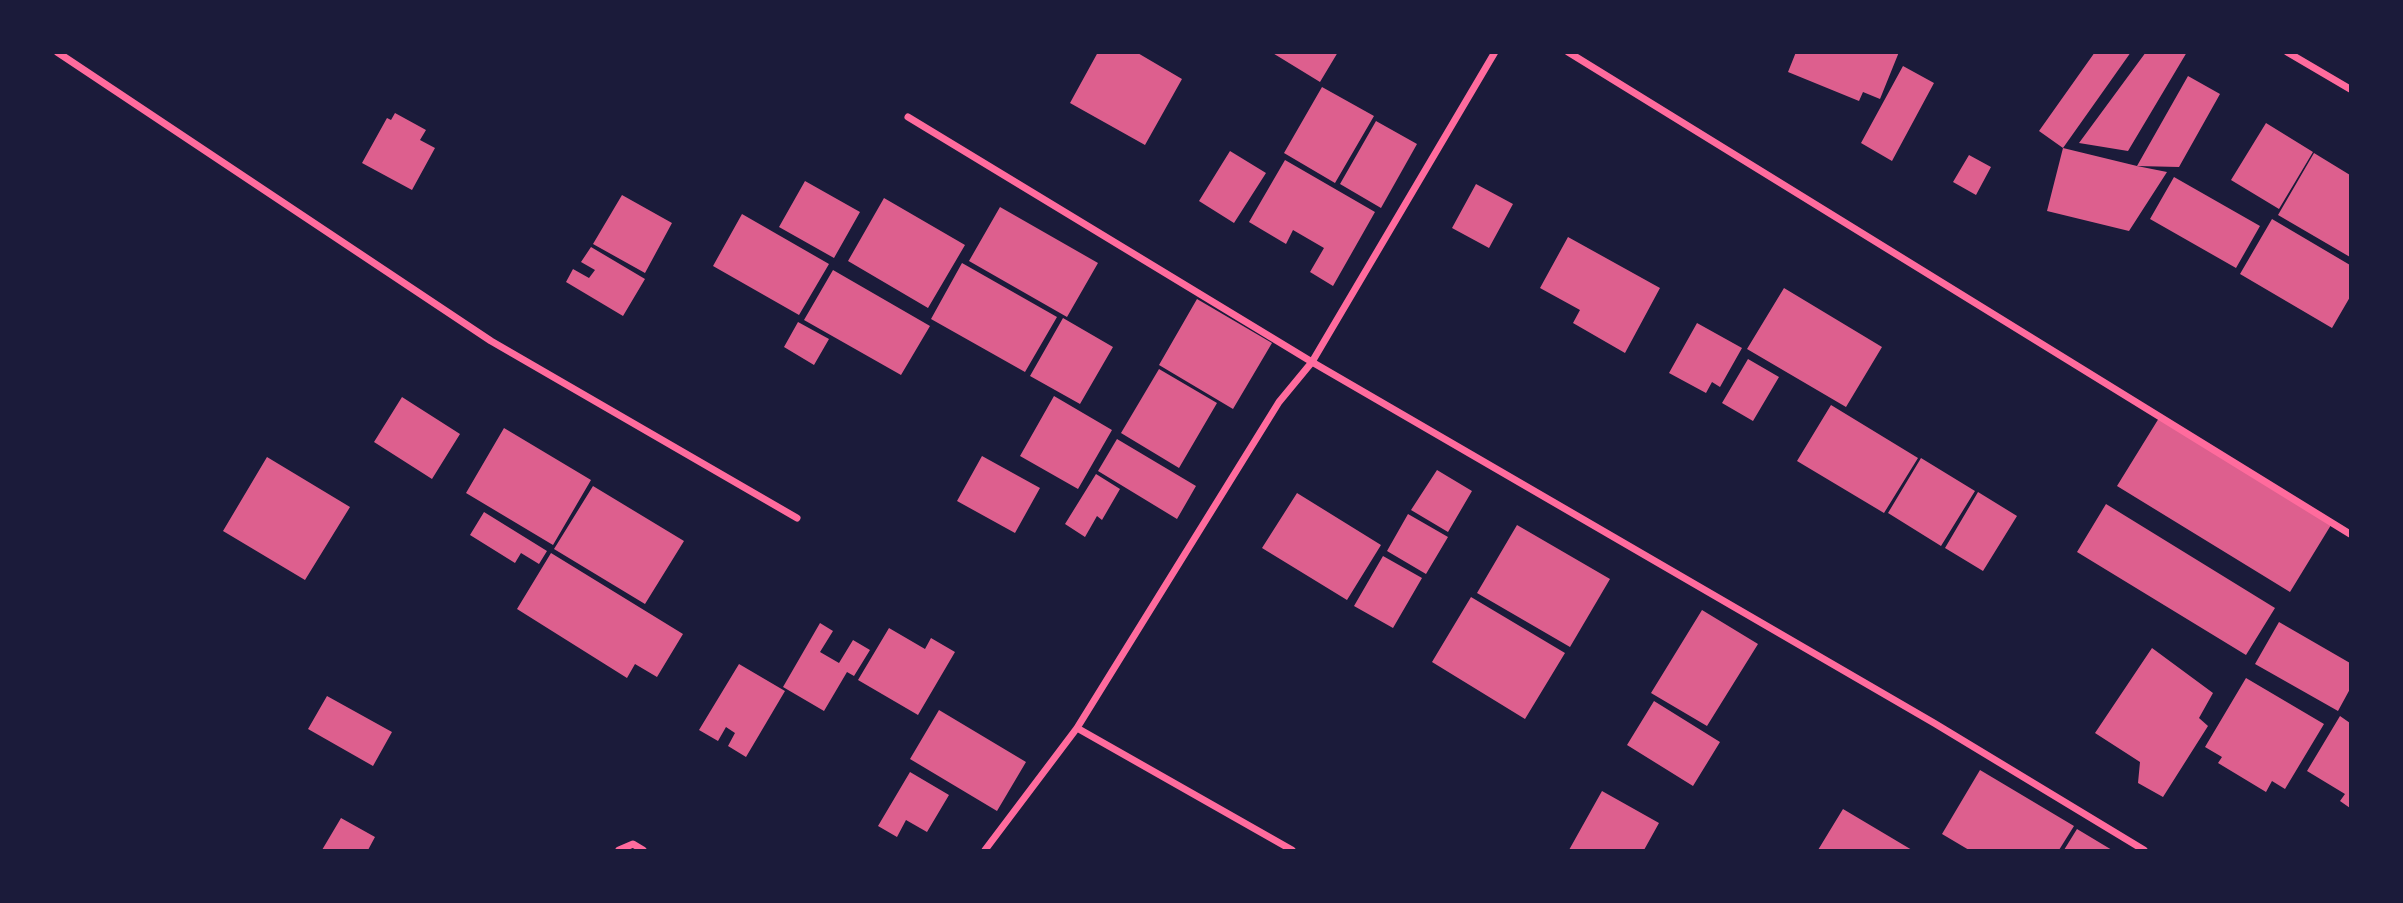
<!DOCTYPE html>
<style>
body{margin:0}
#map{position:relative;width:2403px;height:903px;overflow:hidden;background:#1b1b3a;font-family:"Source Sans 3",sans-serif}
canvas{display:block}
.frame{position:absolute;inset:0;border:54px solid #1b1b3a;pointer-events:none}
</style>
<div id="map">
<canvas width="2403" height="903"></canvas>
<div class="frame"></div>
</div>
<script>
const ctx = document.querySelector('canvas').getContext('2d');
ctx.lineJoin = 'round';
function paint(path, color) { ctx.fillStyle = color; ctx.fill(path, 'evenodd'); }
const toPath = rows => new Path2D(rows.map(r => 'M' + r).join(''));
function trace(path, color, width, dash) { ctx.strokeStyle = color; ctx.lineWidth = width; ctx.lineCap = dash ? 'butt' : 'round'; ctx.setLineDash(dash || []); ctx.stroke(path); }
paint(toPath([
 [1098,52,1136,52,1182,79,1145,145,1070,103],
 [1271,52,1338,52,1320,82],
 [1796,52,1899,52,1880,99,1863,92,1859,101,1788,72],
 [2095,52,2131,52,2063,148,2039,131],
 [2146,52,2187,52,2128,151,2079,143],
 [1903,66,1934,83,1892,161,1861,143],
 [2188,76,2220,94,2179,167,2137,166,2167,172,2129,231,2047,211,2063,148,2137,166],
 [1322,87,1374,116,1335,183,1284,153],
 [395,113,426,130,420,140,435,148,412,190,362,163,387,118,391,120],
 [1376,121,1417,144,1381,208,1340,184],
 [2266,123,2313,152,2279,209,2231,180],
 [1230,151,1266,173,1234,223,1199,201],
 [2314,153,2350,175,2350,257,2278,215],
 [1969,155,1991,167,1976,195,1953,182],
 [1285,160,1375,212,1333,286,1310,272,1324,248,1293,230,1286,244,1249,222],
 [2174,177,2260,226,2236,268,2150,219],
 [805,181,860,212,834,258,779,227],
 [1476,184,1513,204,1489,248,1452,228],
 [622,195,672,223,645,273,593,244],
 [884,198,965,245,928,308,848,261],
 [1000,207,1098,263,1067,317,969,261],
 [742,214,829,264,799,315,713,266],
 [2272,219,2350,265,2350,297,2332,328,2240,274],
 [1568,237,1660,288,1625,353,1573,323,1580,310,1540,288],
 [591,247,645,279,623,316,566,282,573,269,589,278,595,270,581,262],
 [962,263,1057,317,1025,372,931,319],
 [833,270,930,326,901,375,804,320],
 [1784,288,1882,347,1846,407,1747,349],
 [1197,299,1272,343,1233,409,1159,365],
 [1063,318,1113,347,1080,404,1030,376],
 [798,322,829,339,814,365,784,347],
 [1697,323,1742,348,1720,387,1712,382,1706,393,1669,373],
 [1748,359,1779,377,1753,421,1722,403],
 [1159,369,1217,403,1179,468,1121,433],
 [1054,396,1112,430,1078,489,1020,456],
 [402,397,460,434,432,479,374,442],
 [1831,405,1918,458,1884,513,1797,461],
 [2159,418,2331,525,2290,592,2117,486],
 [504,428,591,480,553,545,466,493],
 [1117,439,1196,486,1177,519,1098,471],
 [982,456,1040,488,1015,533,957,501],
 [267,457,350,507,305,580,223,531],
 [1921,458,1975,491,1941,546,1888,513],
 [1437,470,1472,491,1448,532,1411,510],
 [1096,474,1120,489,1102,520,1097,516,1085,537,1065,524],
 [593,486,684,541,645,604,554,549],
 [1978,492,2017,516,1983,571,1945,548],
 [1297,493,1381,545,1347,600,1262,548],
 [2106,504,2275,608,2246,655,2077,552],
 [484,512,547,551,539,564,521,553,515,563,470,535],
 [1408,514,1448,537,1426,574,1387,551],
 [1517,525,1610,579,1570,647,1477,593],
 [551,553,683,634,657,677,635,664,627,678,517,609],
 [1383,556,1422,578,1393,628,1354,606],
 [1471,597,1565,653,1525,719,1432,662],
 [1702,610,1758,644,1707,726,1651,693],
 [2279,622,2350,663,2350,689,2338,711,2255,664],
 [820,623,833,631,820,652,839,663,853,640,870,650,854,676,847,672,824,711,783,687],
 [889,628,925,649,931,638,955,652,918,715,858,680],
 [2152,648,2213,693,2199,718,2208,726,2163,797,2138,783,2140,762,2095,733],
 [739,664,785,691,746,757,728,746,735,733,726,727,718,741,699,730],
 [2246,678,2324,724,2285,789,2272,781,2266,792,2218,763,2222,757,2205,747],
 [327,696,392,732,373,766,308,729],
 [1654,701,1720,742,1693,786,1627,745],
 [939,710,1026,762,997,811,910,759],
 [2340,716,2350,723,2350,808,2340,801,2345,794,2307,771],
 [1980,770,2074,826,2059,850,1969,850,1942,834],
 [910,772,949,795,927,832,906,820,897,837,878,826],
 [1602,791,1659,823,1644,850,1569,850],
 [1843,809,1912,850,1818,850],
 [341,818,375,837,368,850,322,850],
 [2077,829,2112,850,2064,850]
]), '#dd5f8e');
trace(toPath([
 [57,52,491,341,797,518],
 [1568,52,2350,534],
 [2287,52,2350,89],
 [908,117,1312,362,1934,723,2144,850],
 [1077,728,1292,850],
 [619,850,633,844,643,850],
 [985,850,1077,728,1279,402,1312,362,1495,52]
]), '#ff6b9d', 7);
</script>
